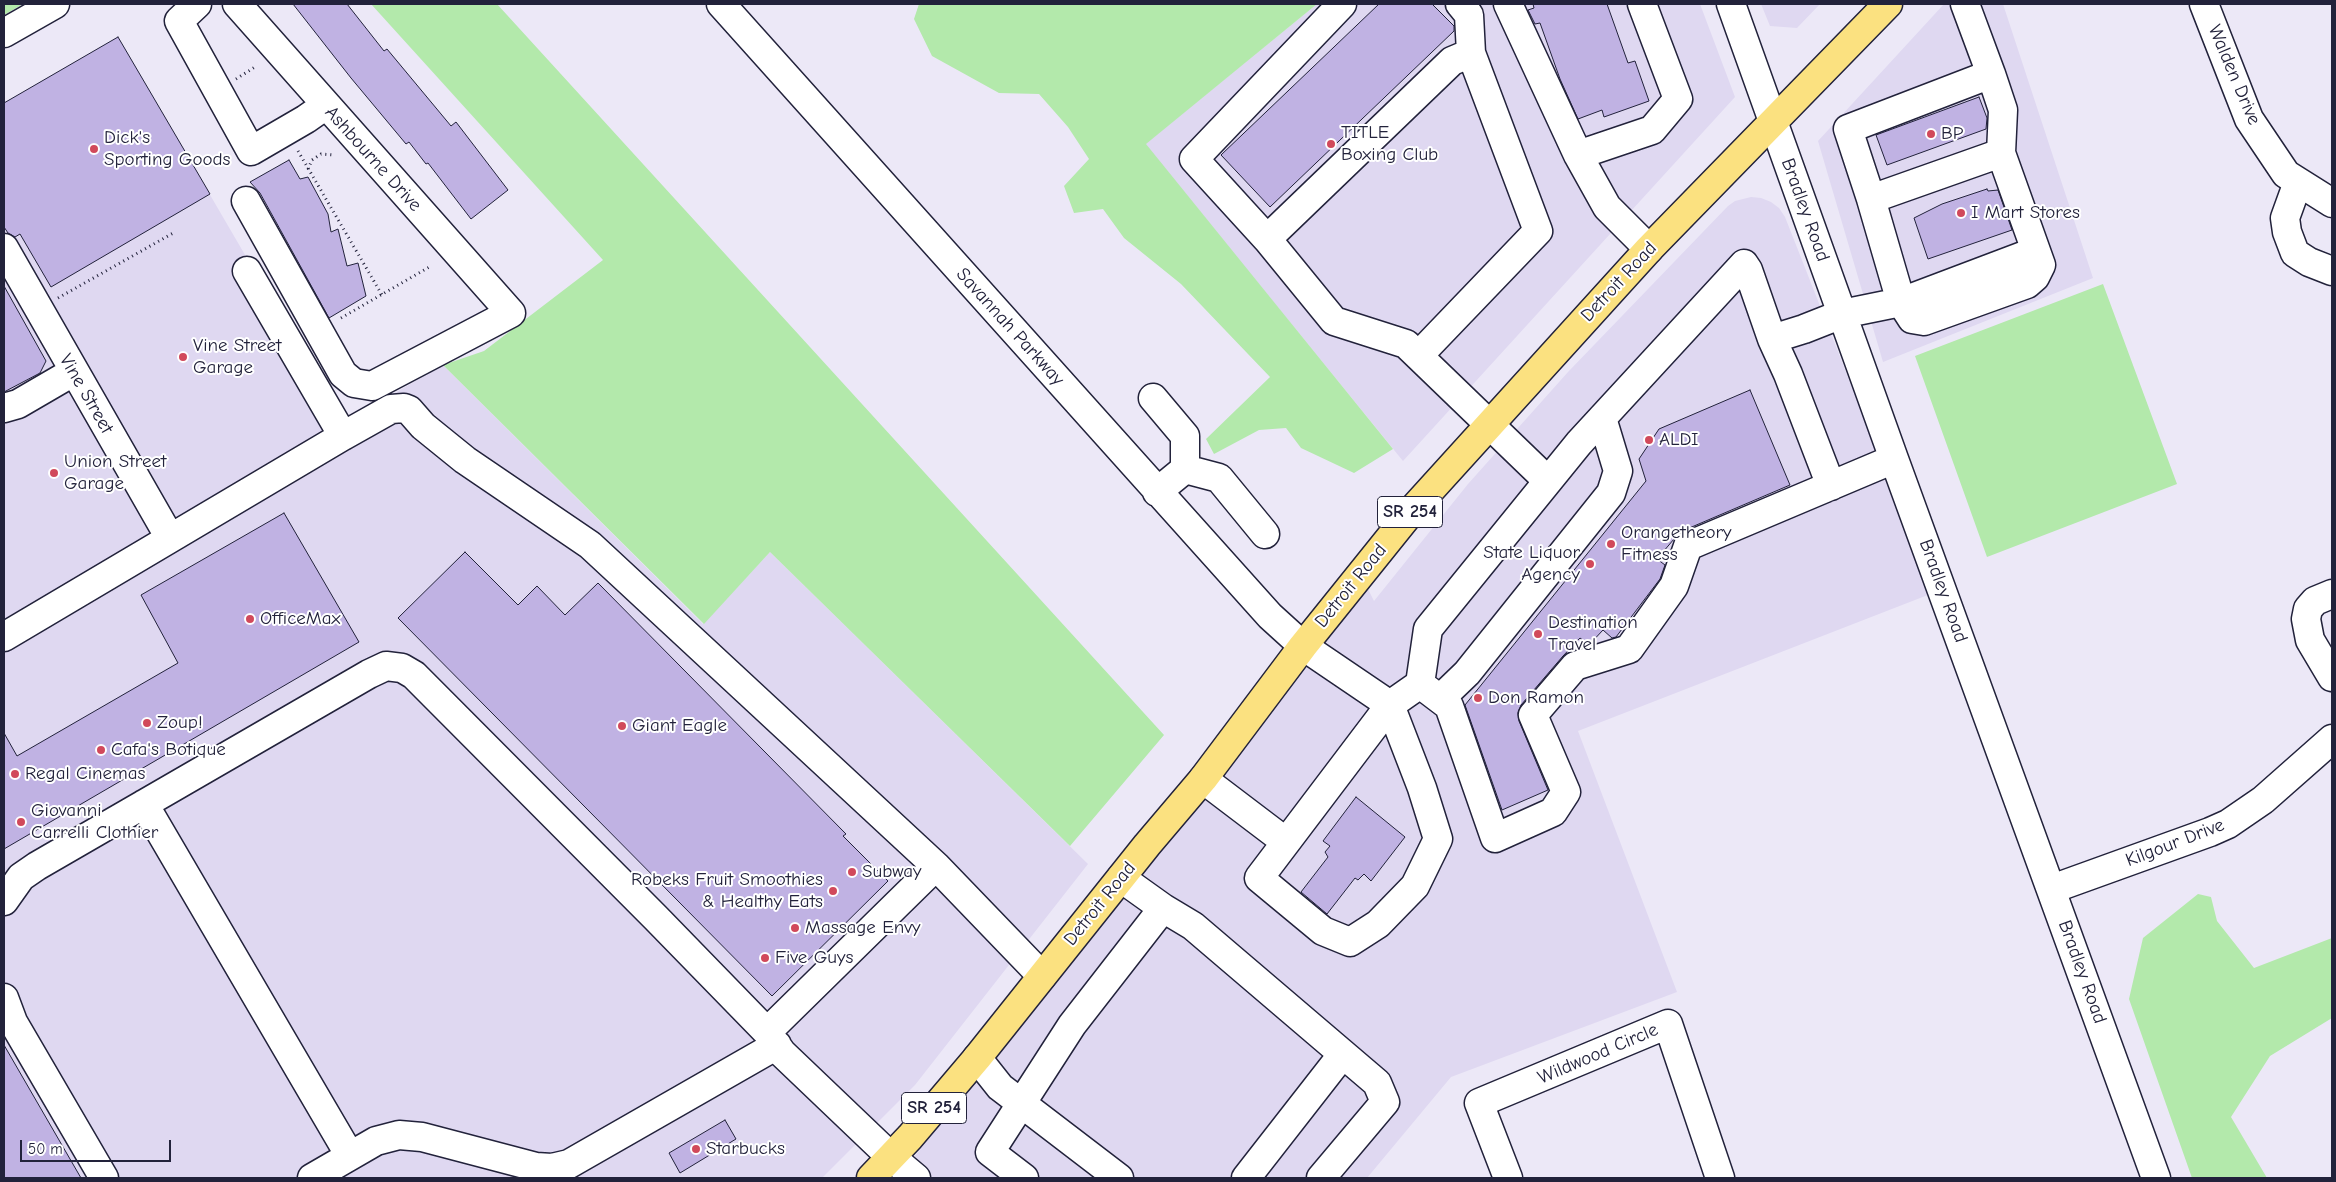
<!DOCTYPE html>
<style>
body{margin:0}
#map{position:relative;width:2336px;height:1182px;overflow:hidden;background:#ece8f7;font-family:"Comic Neue",sans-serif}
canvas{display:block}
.frame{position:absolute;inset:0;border:5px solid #22223b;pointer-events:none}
.scale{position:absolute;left:20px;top:1140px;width:151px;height:22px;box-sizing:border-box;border:2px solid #22223b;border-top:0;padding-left:6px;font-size:15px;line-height:18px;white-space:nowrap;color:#22223b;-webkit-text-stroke:4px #fff;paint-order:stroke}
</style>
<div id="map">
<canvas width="2336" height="1182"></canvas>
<div class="frame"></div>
<div class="scale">50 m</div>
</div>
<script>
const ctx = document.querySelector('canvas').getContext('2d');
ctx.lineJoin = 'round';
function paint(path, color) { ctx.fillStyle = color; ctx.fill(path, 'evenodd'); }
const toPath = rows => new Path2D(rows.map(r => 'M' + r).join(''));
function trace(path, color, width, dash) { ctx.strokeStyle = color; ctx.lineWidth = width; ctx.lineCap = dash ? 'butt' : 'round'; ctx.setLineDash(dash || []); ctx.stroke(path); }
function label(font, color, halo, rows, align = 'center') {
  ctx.font = font + ' "Comic Neue",sans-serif'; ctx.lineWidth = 4; ctx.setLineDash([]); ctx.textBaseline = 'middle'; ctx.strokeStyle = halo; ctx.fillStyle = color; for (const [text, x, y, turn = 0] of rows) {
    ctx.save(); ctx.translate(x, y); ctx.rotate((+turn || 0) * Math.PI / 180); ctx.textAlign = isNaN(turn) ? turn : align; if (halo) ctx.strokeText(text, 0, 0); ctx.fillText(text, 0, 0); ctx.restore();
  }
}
paint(toPath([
 [1317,4,1700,4,1735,97,1403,461,1145,144],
 [1761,4,1820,4,1797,28,1770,26],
 [1944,4,2003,4,2093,278,1883,362,1818,141],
 [118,37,343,423,443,365,703,624,770,552,1088,864,915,1085,822,1178,4,1178,4,103],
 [1751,197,1761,198,1771,202,1779,208,1785,217,1933,593,1578,731,1677,992,1451,1077,1367,1178,934,1178,911,1161,1367,587,1374,601,1468,484,1568,372,1728,206,1735,201]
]), '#dfd8f1');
paint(toPath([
 [4,4,23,4,4,15],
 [371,4,497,4,1164,735,1070,846,770,552,704,624,443,365,484,351,603,260],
 [919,4,1317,4,1146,144,1393,449,1354,473,1301,448,1286,428,1259,430,1214,454,1206,439,1270,377,1181,284,1124,238,1103,209,1074,213,1064,186,1089,159,1068,127,1039,94,999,93,932,56,914,19],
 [2103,284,2177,484,1987,557,1915,356],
 [2198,894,2211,897,2217,921,2254,968,2332,938,2332,1018,2270,1056,2231,1117,2267,1178,2192,1178,2129,999,2143,938]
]), '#b3e9ab');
const building = toPath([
 [293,4,347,4,384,51,387,49,451,126,456,122,508,190,471,219,428,163,426,164,409,142,406,144,351,78,293,4],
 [1379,4,1432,4,1454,26,1454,31,1270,207,1221,155,1379,4],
 [1533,4,1607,4,1628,63,1635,61,1649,101,1604,117,1602,110,1578,119,1560,79,1540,23,1535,24,1528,10,1534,8,1533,4],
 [118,37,210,194,51,287,20,234,15,237,8,233,4,227,4,103,118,37],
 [1979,97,1987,118,1986,129,1887,165,1876,135,1979,97],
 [289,160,300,179,308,177,328,214,331,232,338,229,347,266,358,263,366,296,329,318,260,193,250,182,289,160],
 [1987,189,1988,191,1998,190,2012,230,1928,259,1914,218,1942,204,1987,189],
 [4,286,46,361,40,373,4,392,4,286],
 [1750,390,1790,485,1680,532,1657,559,1665,565,1660,579,1616,637,1612,638,1603,630,1589,645,1580,638,1563,656,1521,705,1518,713,1519,721,1548,790,1502,810,1465,705,1646,481,1639,459,1659,429,1750,390],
 [284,513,359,642,4,849,4,733,17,756,178,663,141,595,284,513],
 [465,552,518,605,537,586,565,615,598,583,846,834,843,836,888,881,772,996,398,618,465,552],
 [1356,797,1405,837,1371,881,1364,874,1358,880,1355,878,1327,914,1301,892,1328,857,1325,852,1330,846,1323,841,1356,797],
 [4,1045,81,1178,4,1178,4,1045],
 [725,1120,736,1139,680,1173,669,1153,725,1120]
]);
paint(building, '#c0b2e3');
trace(building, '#22223b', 1);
const minor = toPath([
 [197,4,179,21,251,151,306,119,326,105],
 [237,4,511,313,372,386,354,383,343,374,246,201],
 [721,4,1270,616,1303,646,1390,705,1259,878,1323,931,1350,942,1378,924,1415,886,1438,839,1422,788,1390,705,1420,684,1428,629,1579,443,1744,264,1748,270,1772,339,1804,329,1842,314,1901,302,1871,199,1848,129,1991,74,1965,4],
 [1342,4,1194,159,1267,239,1334,321,1406,344,1548,481],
 [1508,4,1578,155,1607,207,1649,249],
 [1731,4,1894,459,2156,1178],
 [2204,4,2249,119,2286,174,2332,203],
 [4,33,55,4],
 [2001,153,2041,265,2035,277,2027,284,1924,321,1912,319,1901,302,2036,251],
 [1578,155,1652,130,1678,99,1642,4],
 [2298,182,2285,218,2287,232,2295,253,2309,262,2332,271],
 [1871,199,2001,153,2003,110,1991,74],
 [1267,239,1452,61,1471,53],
 [4,248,170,538],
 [247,271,343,436],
 [1772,339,1788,374,1831,486],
 [1419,355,1538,231,1471,53,1469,15,1460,4],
 [1153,398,1185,436,1185,469],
 [4,408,18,404,73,372],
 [1157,492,1185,469,1219,478,1265,534],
 [2332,594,2315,601,2308,609,2306,619,2310,640,2332,677],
 [4,637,343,436,391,409,404,408,409,410,423,426,465,460,590,545,936,866,1042,976],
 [1420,684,1449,706,1495,838,1553,812,1566,792,1533,715,1575,666,1629,649,1674,586,1688,546,1894,459],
 [1440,699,1467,673,1611,493,1618,471,1602,418],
 [1203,779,1286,842],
 [144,804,350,1156],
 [1121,878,1163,908],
 [2052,889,2210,832,2228,824,2263,800,2332,739],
 [4,901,21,877,37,866,369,674,386,666,402,668,414,675,656,918,767,1032,782,1053,891,1157,916,1178],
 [4,998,13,1022,104,1178],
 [767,1032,936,866],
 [977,1058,1000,1087,1119,1178],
 [312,1178,376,1141,399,1135,422,1137,536,1167,552,1168,569,1164,777,1045],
 [1024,1178,990,1152,1072,1025,1163,908,1193,926,1377,1083,1385,1102,1321,1178],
 [1246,1178,1342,1055],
 [1508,1178,1479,1103,1668,1024,1720,1178]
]);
const major = toPath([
 [871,1178,910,1137,977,1058,1147,845,1203,779,1303,646,1414,508,1649,249,1888,4]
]);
trace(minor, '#22223b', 31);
trace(major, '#22223b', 31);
trace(toPath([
 [236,79,255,67],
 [298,151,382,295],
 [308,169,312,160,321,154,333,155],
 [58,298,175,232],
 [341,318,431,266]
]), '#22223b', 3, [1, 4]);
trace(minor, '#fff', 28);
trace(major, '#fbe180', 28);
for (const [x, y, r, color] of [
 [1931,134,5,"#d1495b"],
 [1331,144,5,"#d1495b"],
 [94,149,5,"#d1495b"],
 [1961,213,5,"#d1495b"],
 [183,357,5,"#d1495b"],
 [1649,440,5,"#d1495b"],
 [54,473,5,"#d1495b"],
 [1611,544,5,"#d1495b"],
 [1590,564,5,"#d1495b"],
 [250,619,5,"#d1495b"],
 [1538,634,5,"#d1495b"],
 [1478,698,5,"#d1495b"],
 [147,723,5,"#d1495b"],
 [622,726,5,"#d1495b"],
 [101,750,5,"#d1495b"],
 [15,774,5,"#d1495b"],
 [21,822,5,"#d1495b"],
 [852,872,5,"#d1495b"],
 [833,891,5,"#d1495b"],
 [795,928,5,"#d1495b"],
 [765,958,5,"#d1495b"],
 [696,1149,5,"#d1495b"]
]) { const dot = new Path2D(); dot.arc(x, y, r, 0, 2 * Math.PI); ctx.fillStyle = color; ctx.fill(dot); trace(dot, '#fff', 2); }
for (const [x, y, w] of [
 [1410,512,65],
 [934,1108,65]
]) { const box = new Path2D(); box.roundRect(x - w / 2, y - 15.5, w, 31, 4); ctx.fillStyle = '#fff'; ctx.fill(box); trace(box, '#22223b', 1); }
label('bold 18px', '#22223b', null, [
 ["SR 254",1410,512],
 ["SR 254",934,1108]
]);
label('19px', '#22223b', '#fff', [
 ["Walden Drive",2234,75,67],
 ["Ashbourne Drive",373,159,48],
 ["Bradley Road",1805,210,70],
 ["Detroit Road",1619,282,-47],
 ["Savannah Parkway",1010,327,48],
 ["Vine Street",86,394,60],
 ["Detroit Road",1351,586,-51],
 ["Bradley Road",1943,591,70],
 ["Kilgour Drive",2175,843,-21],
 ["Detroit Road",1100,904,-51],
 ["Bradley Road",2082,972,70],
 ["Wildwood Circle",1598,1054,-23]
]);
label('19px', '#22223b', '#fff', [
 ["TITLE",1341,133],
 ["Boxing Club",1341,155],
 ["BP",1941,134],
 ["Dick's",104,138],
 ["Sporting Goods",104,160],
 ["I Mart Stores",1971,213],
 ["Vine Street",193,346],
 ["Garage",193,368],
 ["ALDI",1659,440],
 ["Union Street",64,462],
 ["Garage",64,484],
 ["Orangetheory",1621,533],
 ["Fitness",1621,555],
 ["State Liquor",1580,553,"right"],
 ["Agency",1580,575,"right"],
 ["OfficeMax",260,619],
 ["Destination",1548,623],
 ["Travel",1548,645],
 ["Don Ramon",1488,698],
 ["Zoup!",157,723],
 ["Giant Eagle",632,726],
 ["Cafa's Botique",111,750],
 ["Regal Cinemas",25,774],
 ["Giovanni",31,811],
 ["Carrelli Clothier",31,833],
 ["Subway",862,872],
 ["Robeks Fruit Smoothies",823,880,"right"],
 ["& Healthy Eats",823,902,"right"],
 ["Massage Envy",805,928],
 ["Five Guys",775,958],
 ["Starbucks",706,1149]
], 'left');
</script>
